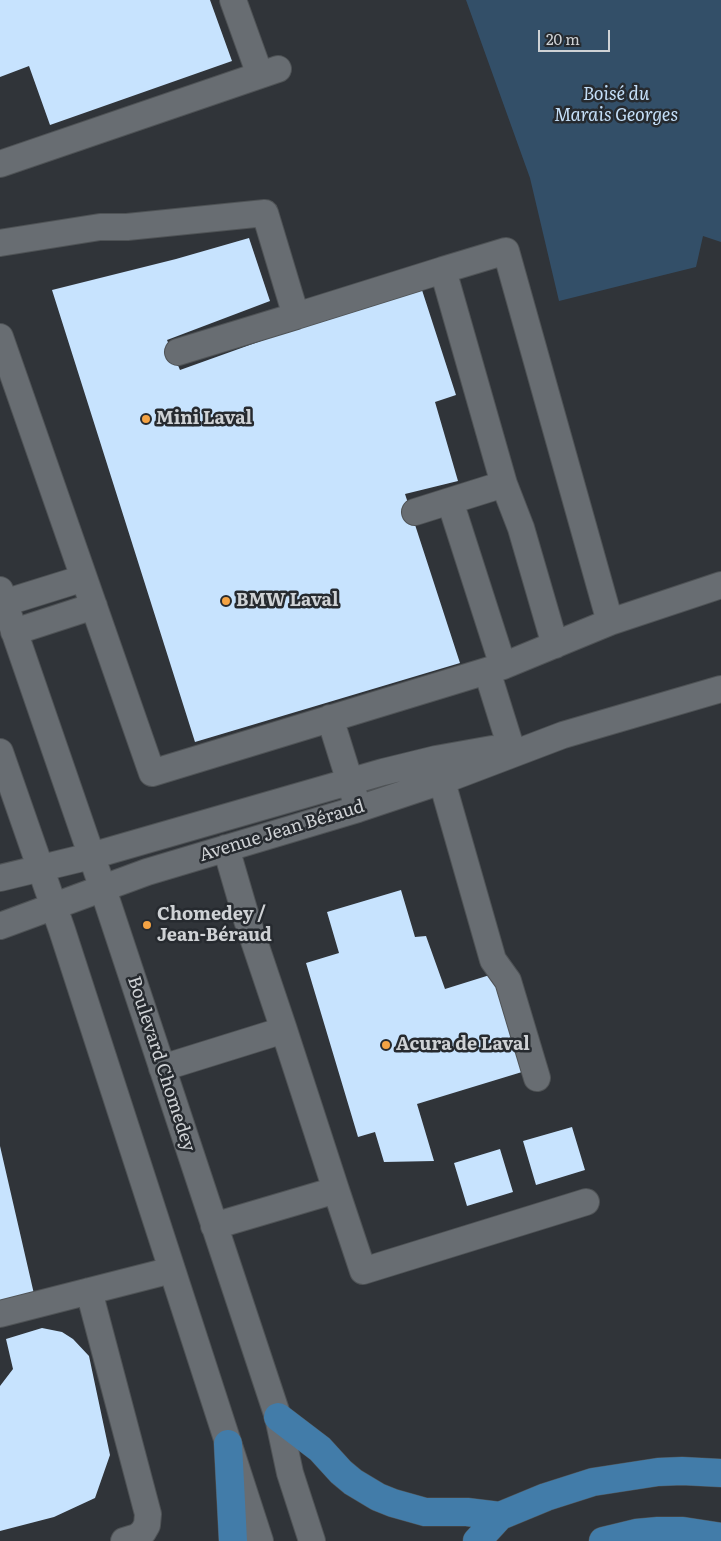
<!DOCTYPE html>
<meta charset="utf-8">
<style>
body{margin:0}
#map{position:relative;width:721px;height:1541px;overflow:hidden;background:#303439;font-family:Literata,serif}
canvas{display:block}
.scale{position:absolute;left:538px;top:30px;width:72px;height:22px;box-sizing:border-box;border:2px solid #cfd2d5;border-top:0;padding-left:6px;font-size:15px;line-height:18px;white-space:nowrap;color:#cfd2d5;-webkit-text-stroke:4px #262a2f;paint-order:stroke}
</style>
<div id="map">
<canvas width="721" height="1541"></canvas>
<div class="scale">20 m</div>
</div>
<script>
const ctx = document.querySelector('canvas').getContext('2d');
ctx.lineJoin = 'round';
function paint(path, color) { ctx.fillStyle = color; ctx.fill(path, 'evenodd'); }
const toPath = rows => new Path2D(rows.map(r => 'M' + r).join(''));
function trace(path, color, width, dash) { ctx.strokeStyle = color; ctx.lineWidth = width; ctx.lineCap = dash ? 'butt' : 'round'; ctx.setLineDash(dash || []); ctx.stroke(path); }
function label(font, color, halo, rows, align = 'center') {
  ctx.font = font + ' Literata,serif'; ctx.lineWidth = 5; ctx.setLineDash([]); ctx.textBaseline = 'middle'; ctx.strokeStyle = halo; ctx.fillStyle = color; for (const [text, x, y, turn = 0] of rows) {
    ctx.save(); ctx.translate(x, y); ctx.rotate((+turn || 0) * Math.PI / 180); ctx.textAlign = isNaN(turn) ? turn : align; if (halo) ctx.strokeText(text, 0, 0); ctx.fillText(text, 0, 0); ctx.restore();
  }
}
paint(toPath([
 [466,0,721,0,721,242,703,236,696,267,559,301,530,178]
]), '#334f68');
paint(toPath([
 [0,0,210,0,232,61,50,125,29,66,0,77],
 [249,238,270,301,167,340,180,370,311,323,421,287,456,395,435,402,458,481,405,494,460,663,195,742,52,290,176,259],
 [401,890,415,937,426,936,445,989,493,974,522,1072,417,1104,434,1161,384,1162,375,1132,358,1137,306,963,339,953,327,912],
 [572,1127,585,1170,536,1185,523,1141],
 [0,1146,34,1294,0,1302],
 [500,1149,513,1192,467,1206,454,1163],
 [42,1328,62,1332,73,1339,89,1356,110,1455,95,1498,54,1517,0,1531,0,1386,13,1369,6,1339]
]), '#c7e3fe');
const minor = toPath([
 [233,0,260,75],
 [0,164,278,69],
 [0,243,100,227,127,227,265,213,296,316,178,352],
 [443,270,506,251,610,622,721,585],
 [296,316,443,270,504,484,415,512],
 [0,337,152,773,503,666,610,622],
 [504,484,521,528,555,645],
 [450,501,503,666],
 [0,590,103,889,278,1417,290,1473,312,1541],
 [4,603,84,578],
 [14,632,94,606],
 [487,671,513,754],
 [330,718,355,798],
 [0,752,62,930,260,1541],
 [437,764,493,960,508,981,537,1078],
 [226,848,247,920,284,1030],
 [0,878,91,856,383,772,436,759,492,749],
 [0,926,147,872,358,809,442,781,563,735,721,689],
 [162,1068,284,1030,336,1190,214,1226],
 [336,1190,363,1271,586,1202],
 [89,1291,148,1514,147,1525,143,1532,137,1537,124,1541],
 [0,1314,172,1270]
]);
const major = toPath([
 [278,1417,320,1449,341,1472,353,1482,378,1497,393,1503,425,1512,467,1512,500,1516],
 [228,1444,233,1541],
 [477,1541,500,1516,546,1497,593,1482,658,1472,682,1471,721,1473],
 [603,1541,636,1533,658,1531,683,1531,721,1537]
]);
trace(minor, '#4f5356', 28);
trace(major, '#4f5356', 29);
trace(minor, '#686d72', 26);
trace(major, '#427ca9', 28);
for (const [x, y, r, color] of [
 [146,419,5,"#f4a344"],
 [226,601,5,"#f4a344"],
 [147,925,5,"#f4a344"],
 [386,1045,5,"#f4a344"]
]) { const dot = new Path2D(); dot.arc(x, y, r, 0, 2 * Math.PI); ctx.fillStyle = color; ctx.fill(dot); trace(dot, '#262a2f', 2); }
label('italic 18px', '#c5dff8', '#262a2f', [
 ["Boisé du",616,95],
 ["Marais Georges",616,116]
]);
label('bold 18px', '#cfd2d5', '#262a2f', [
 ["Mini Laval",156,419],
 ["BMW Laval",236,601],
 ["Chomedey /",157,915],
 ["Jean-Béraud",157,936],
 ["Acura de Laval",396,1045]
], 'left');
label('18px', '#cfd2d5', '#262a2f', [
 ["Avenue Jean Béraud",282,831,-17],
 ["Boulevard Chomedey",161,1064,72]
]);
</script>
